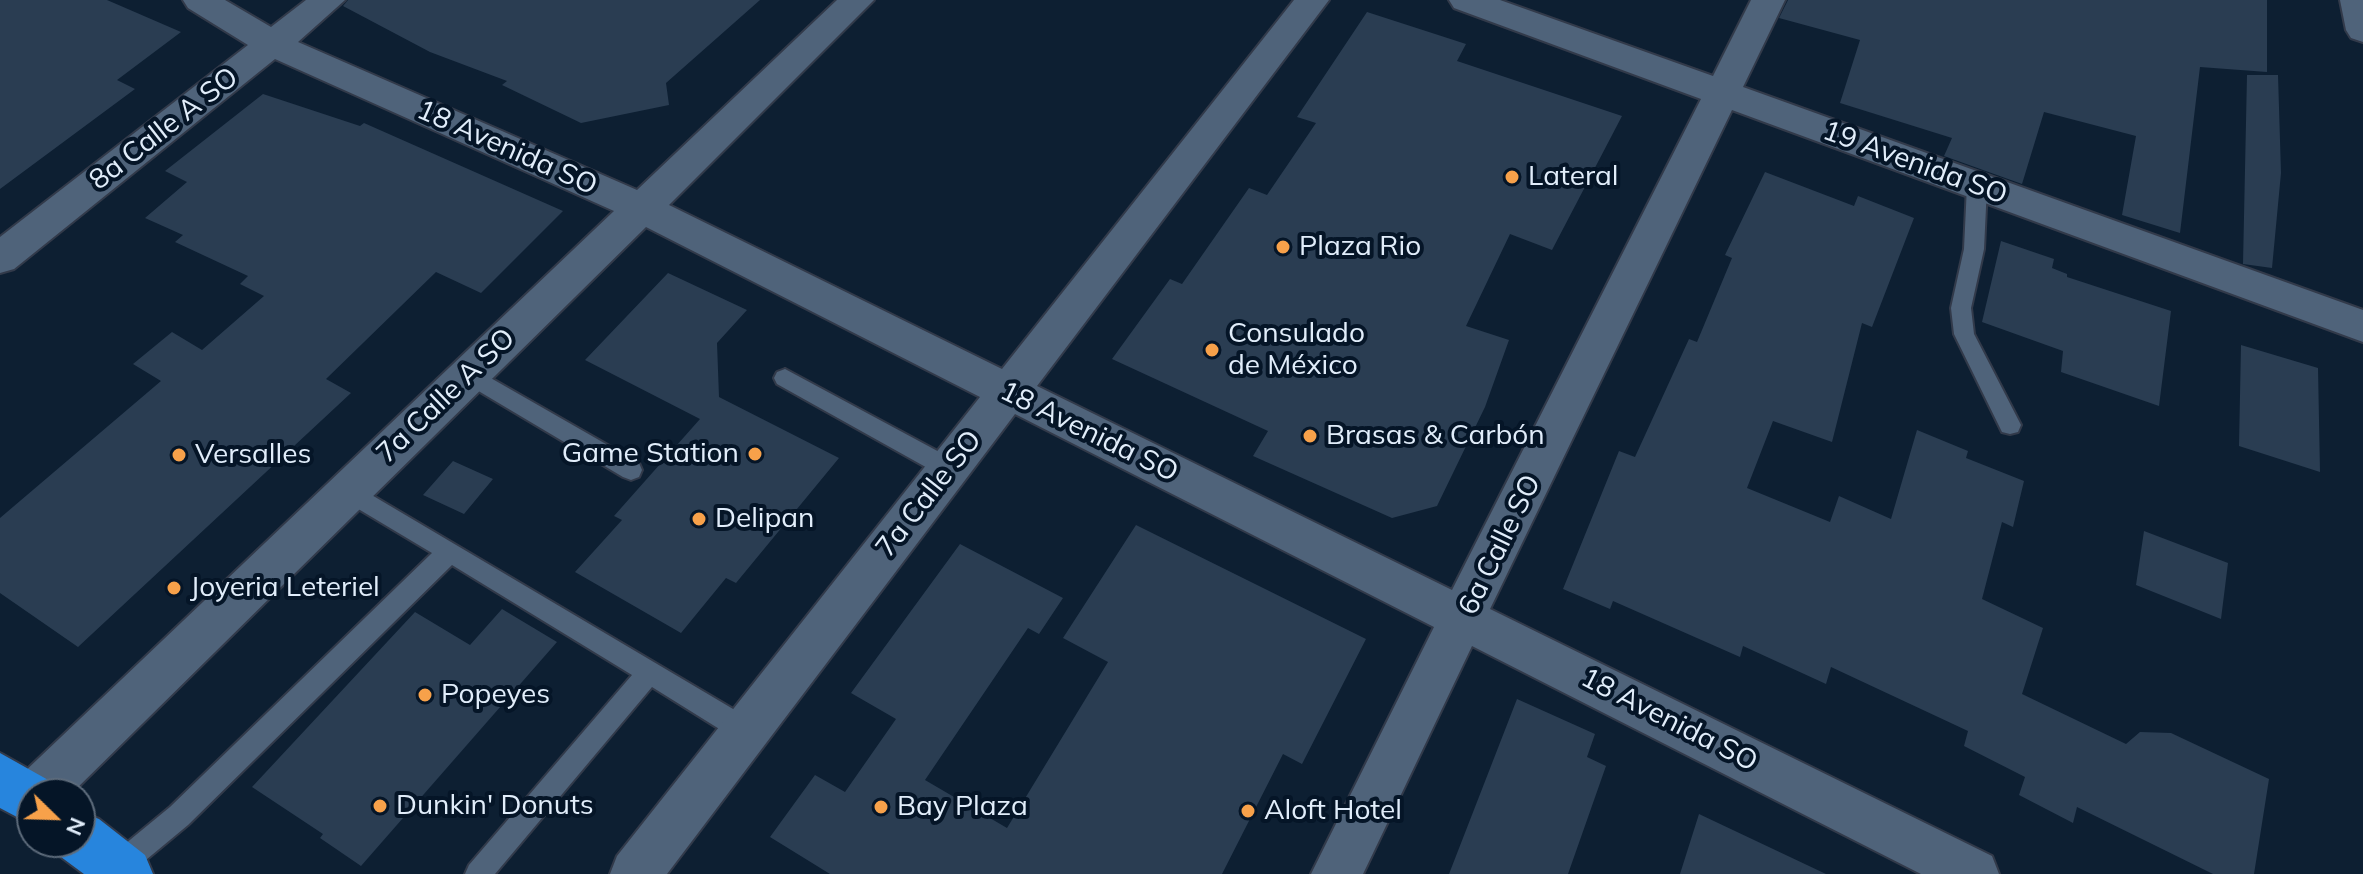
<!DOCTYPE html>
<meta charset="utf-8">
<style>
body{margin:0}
#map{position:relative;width:2363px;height:874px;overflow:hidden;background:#0d1f32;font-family:Mulish,sans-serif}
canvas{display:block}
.north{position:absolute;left:16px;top:778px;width:80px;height:80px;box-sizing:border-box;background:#051527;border:2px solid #5d6b7b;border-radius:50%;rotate:113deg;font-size:22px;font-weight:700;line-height:32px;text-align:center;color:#e1edfa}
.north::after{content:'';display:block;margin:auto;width:28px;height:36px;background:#f7a14a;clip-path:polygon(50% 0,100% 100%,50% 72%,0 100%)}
</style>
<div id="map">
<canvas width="2363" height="874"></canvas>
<div class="north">N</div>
</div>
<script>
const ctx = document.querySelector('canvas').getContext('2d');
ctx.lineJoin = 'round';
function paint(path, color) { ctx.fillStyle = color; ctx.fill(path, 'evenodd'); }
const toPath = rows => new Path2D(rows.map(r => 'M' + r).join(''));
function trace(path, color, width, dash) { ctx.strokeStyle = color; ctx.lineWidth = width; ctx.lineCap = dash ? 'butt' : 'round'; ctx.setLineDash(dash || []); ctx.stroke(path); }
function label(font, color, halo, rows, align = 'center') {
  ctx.font = font + ' Mulish,sans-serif'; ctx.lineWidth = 8; ctx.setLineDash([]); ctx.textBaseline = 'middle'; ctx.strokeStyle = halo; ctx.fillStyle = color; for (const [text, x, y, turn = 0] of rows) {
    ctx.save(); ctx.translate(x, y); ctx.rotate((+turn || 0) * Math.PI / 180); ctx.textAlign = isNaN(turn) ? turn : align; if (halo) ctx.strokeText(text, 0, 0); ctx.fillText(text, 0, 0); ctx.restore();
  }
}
paint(toPath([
 [0,0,107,0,181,32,117,80,135,89,0,189],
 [348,0,760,0,666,83,669,105,581,123,502,85,507,81,430,52,343,6],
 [1788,0,2267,0,2267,72,2200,67,2180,233,2122,215,2136,136,2044,112,2022,184,1944,156,1952,138,1840,103,1860,40,1779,18],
 [1367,12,1466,44,1457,61,1622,116,1552,250,1510,234,1466,326,1509,340,1485,407,1437,506,1392,518,1253,456,1268,431,1112,359,1170,279,1182,284,1249,188,1267,195,1316,123,1297,117],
 [2247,75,2278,75,2281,173,2272,268,2243,264],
 [263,94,360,126,364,123,563,211,481,293,436,272,326,379,351,393,78,647,0,593,0,518,161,381,133,364,172,332,202,350,264,296,240,284,248,276,175,242,183,235,145,218,187,182,165,171],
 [1765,172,1854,206,1858,196,1914,218,1872,327,1862,323,1832,442,1773,421,1747,488,1830,522,1839,496,1891,519,1917,430,1968,451,1966,458,2024,481,2013,527,2002,522,1982,599,2043,628,2022,694,2126,744,2140,732,2171,733,2269,779,2254,874,2213,874,2077,807,2073,823,2019,795,2025,777,1964,746,1968,731,1831,667,1826,684,1743,646,1740,657,1613,601,1610,609,1563,589,1619,451,1635,457,1689,339,1697,342,1732,258,1725,255],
 [2001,241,2054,259,2052,268,2067,274,2067,277,2171,311,2159,406,2061,372,2063,351,1982,322],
 [668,273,747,310,717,343,719,397,839,458,736,583,726,578,681,633,575,572,622,520,614,516,700,419,585,360],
 [2241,345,2318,368,2320,472,2239,446],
 [453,461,493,479,464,514,423,495],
 [1136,525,1366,639,1302,764,1283,754,1222,874,830,874,770,837,815,775,845,792,896,719,851,693,960,544,1063,598,1039,634,1028,628,925,780,1007,828,1108,662,1063,638],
 [2144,531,2228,563,2221,619,2136,585],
 [502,609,557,642,361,866,320,838,323,834,252,787,415,612,470,645],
 [1517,699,1595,734,1587,757,1606,766,1568,874,1449,874],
 [1699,814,1826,874,1680,874]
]), '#2a3d52');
const lane = toPath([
 [1977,179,1987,186,1984,249,1971,308,1974,334,2021,425,2018,432,2010,434,2002,432,1954,334,1951,308,1964,249,1967,186,1977,179],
 [468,365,639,463,642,470,639,477,631,480,623,477,460,380,457,374,460,368,468,365],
 [785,369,956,461,959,468,956,475,948,478,940,475,777,384,774,378,777,372,785,369],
 [348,481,755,722,759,731,755,740,746,743,737,740,652,687,495,874,465,874,469,865,632,675,452,565,188,825,129,874,107,874,104,867,108,858,170,807,432,553,340,498,337,491,340,484,348,481]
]);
const street = toPath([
 [183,0,225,0,271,27,306,0,345,0,298,42,637,190,837,0,874,0,669,205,1002,369,1294,0,1329,0,1037,386,1452,590,1701,99,1454,8,1449,0,1500,0,1713,76,1751,0,1785,0,1743,87,2363,310,2363,342,1732,110,1490,609,1992,856,1999,874,1921,874,1472,646,1363,874,1311,874,1434,627,1015,414,667,874,610,874,617,856,980,397,646,227,71,794,32,794,32,817,19,811,11,794,19,777,614,211,275,59,14,269,0,273,0,237,248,45,188,8,183,0],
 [2340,0,2363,0,2363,42,2351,38,2346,30,2340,0]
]);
const highway = toPath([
 [0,753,50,781,56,794,32,794,32,825,0,808,0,753],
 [80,812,99,819,145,855,153,874,84,874,61,857,55,842,80,842,80,812]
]);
trace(lane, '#323a4a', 4);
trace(street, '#323a4a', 4);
trace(highway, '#323a4a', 4);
paint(lane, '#4f637a');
paint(street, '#4f637a');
paint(highway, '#2785dd');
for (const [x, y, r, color] of [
 [1512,177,8,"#f7a14a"],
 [1283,247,8,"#f7a14a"],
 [1212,350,8,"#f7a14a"],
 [1310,436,8,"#f7a14a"],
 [755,454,8,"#f7a14a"],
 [179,455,8,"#f7a14a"],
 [699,519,8,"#f7a14a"],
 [174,588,8,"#f7a14a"],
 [425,695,8,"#f7a14a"],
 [380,806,8,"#f7a14a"],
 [881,807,8,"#f7a14a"],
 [1248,811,8,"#f7a14a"]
]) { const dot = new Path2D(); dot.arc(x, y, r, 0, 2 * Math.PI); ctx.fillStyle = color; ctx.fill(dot); trace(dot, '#051527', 3); }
label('28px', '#e1edfa', '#051527', [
 ["8a Calle A SO",164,129,-38],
 ["18 Avenida SO",507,148,24],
 ["19 Avenida SO",1915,163,20],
 ["7a Calle A SO",446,396,-44],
 ["18 Avenida SO",1089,432,26],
 ["7a Calle SO",929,494,-52],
 ["6a Calle SO",1500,545,-64],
 ["18 Avenida SO",1669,720,27]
]);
label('28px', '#e1edfa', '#051527', [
 ["Lateral",1528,177],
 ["Plaza Rio",1299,247],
 ["Consulado",1228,334],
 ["de México",1228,366],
 ["Brasas & Carbón",1326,436],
 ["Game Station",739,454,"right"],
 ["Versalles",195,455],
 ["Delipan",715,519],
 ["Joyeria Leteriel",190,588],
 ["Popeyes",441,695],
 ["Dunkin' Donuts",396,806],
 ["Bay Plaza",897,807],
 ["Aloft Hotel",1264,811]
], 'left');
</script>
